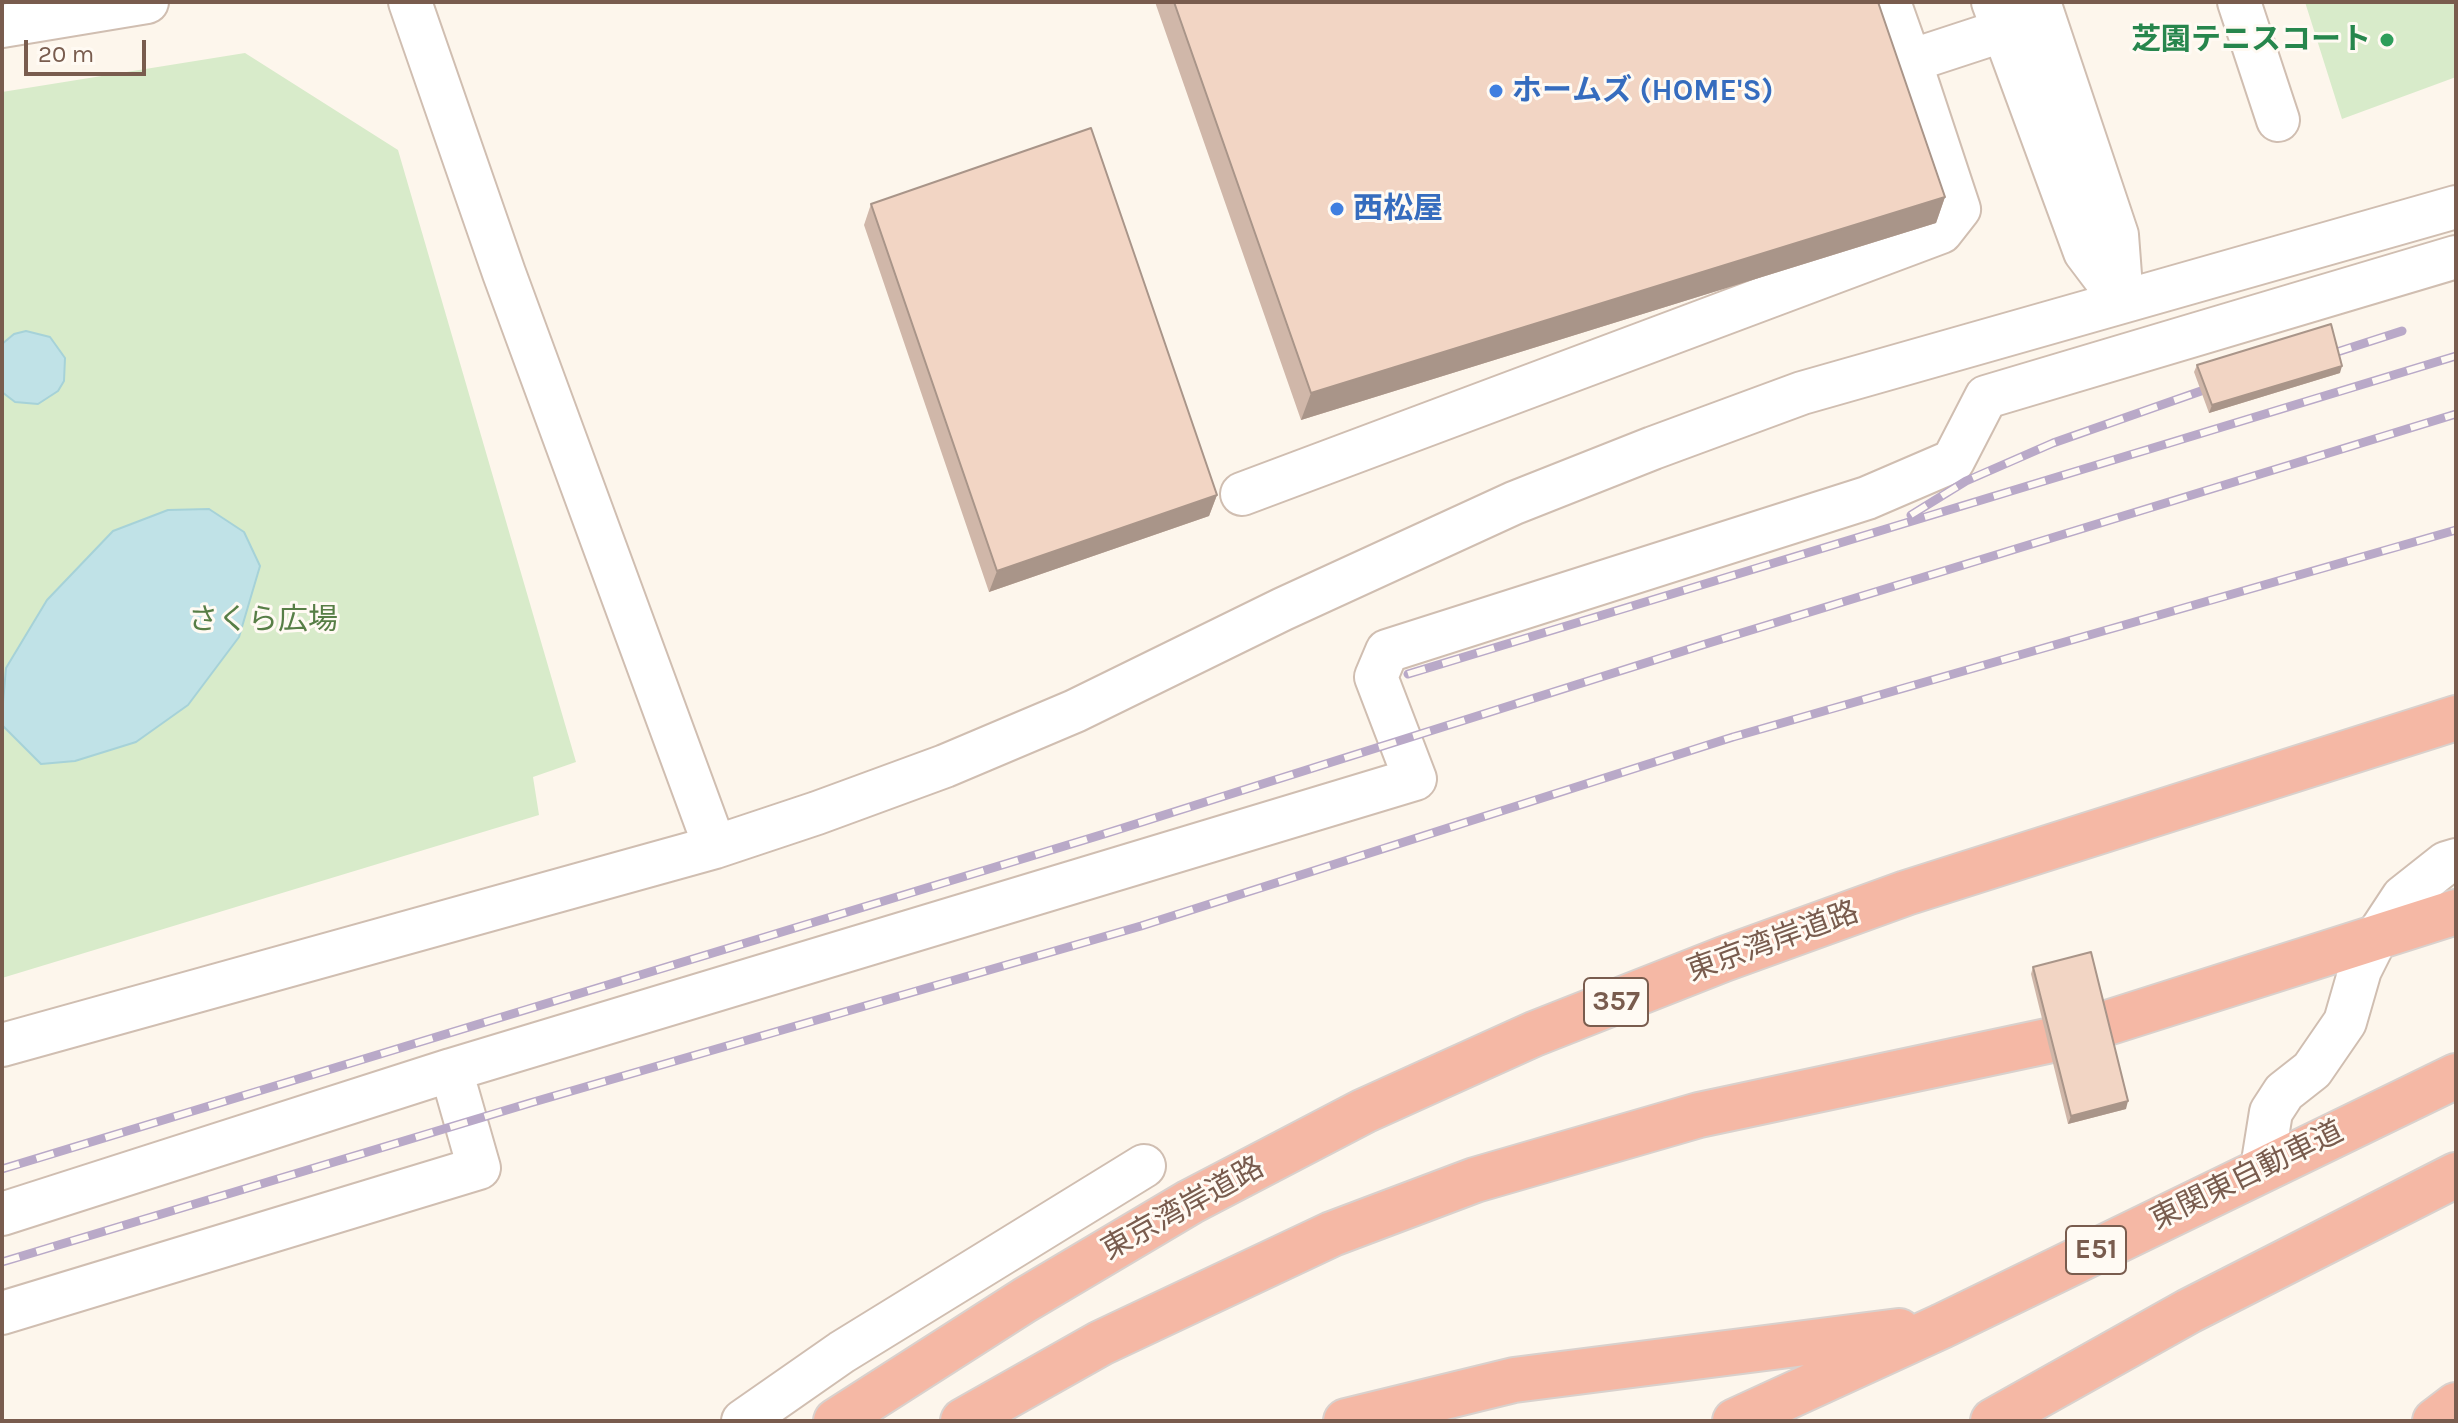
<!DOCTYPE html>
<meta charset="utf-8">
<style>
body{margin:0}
#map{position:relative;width:2458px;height:1423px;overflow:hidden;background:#fdf6ec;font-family:Karla,sans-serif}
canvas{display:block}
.frame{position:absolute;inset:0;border:4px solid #795c4e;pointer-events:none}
.scale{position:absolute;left:24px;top:40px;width:122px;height:36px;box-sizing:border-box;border:4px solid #795c4e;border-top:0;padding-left:10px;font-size:24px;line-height:28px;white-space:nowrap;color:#795c4e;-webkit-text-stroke:6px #fffaf3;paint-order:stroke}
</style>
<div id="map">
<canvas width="2458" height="1423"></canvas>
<div class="frame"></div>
<div class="scale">20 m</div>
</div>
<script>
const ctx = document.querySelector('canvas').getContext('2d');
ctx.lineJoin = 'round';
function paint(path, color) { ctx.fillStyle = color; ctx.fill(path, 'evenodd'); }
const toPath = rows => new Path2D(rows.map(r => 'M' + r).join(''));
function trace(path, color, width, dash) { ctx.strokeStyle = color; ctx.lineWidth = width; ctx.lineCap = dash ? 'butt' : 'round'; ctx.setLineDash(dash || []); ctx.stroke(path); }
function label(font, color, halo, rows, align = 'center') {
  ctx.font = font + ' Karla,"Noto Sans JP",sans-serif'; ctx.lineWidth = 6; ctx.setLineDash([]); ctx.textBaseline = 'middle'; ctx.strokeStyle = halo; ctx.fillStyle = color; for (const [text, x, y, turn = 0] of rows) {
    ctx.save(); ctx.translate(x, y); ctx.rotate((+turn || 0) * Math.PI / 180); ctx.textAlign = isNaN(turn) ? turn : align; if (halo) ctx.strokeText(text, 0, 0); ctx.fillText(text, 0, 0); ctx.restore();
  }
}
paint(toPath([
 [2305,2,2456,2,2456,77,2342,119],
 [245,53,398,150,576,762,533,777,539,815,2,978,2,92]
]), '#d8ebca');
const water = toPath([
 [26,331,50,337,65,358,64,381,58,391,38,404,15,402,2,392,2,344,14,334,26,331],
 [209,509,244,532,260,566,239,637,188,705,136,742,75,761,41,764,2,725,2,714,6,668,47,600,113,531,168,510,209,509]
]);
paint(water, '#c0e2e7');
trace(water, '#a6d2d8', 2);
const minor = toPath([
 [410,2,504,273,715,847],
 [1889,2,1910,61,2029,22],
 [1993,2,2085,252,2122,301],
 [2039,2,2117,235,2122,301],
 [2239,2,2278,120],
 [2,26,147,2],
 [1242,494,1941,232,1959,209,1910,61],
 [2,1045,715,847,817,813,945,766,1075,711,1283,609,1514,503,1653,448,1802,393,2456,207],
 [2262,1168,2271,1112,2284,1092,2312,1070,2345,1022,2360,970,2376,938,2403,897,2446,863,2456,860],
 [2,1214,451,1070],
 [2,1313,479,1168,451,1070,1415,779,1376,677,1387,651,1867,498,1953,461,1986,397,2456,257],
 [743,1421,842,1352,1144,1166]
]);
const highway = toPath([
 [2104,1024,2456,912],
 [836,1421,1025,1300,1190,1202,1364,1111,1534,1034,1724,959,1906,893,2456,718],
 [963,1421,1101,1343,1332,1234,1475,1180,1699,1115,2047,1041],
 [1346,1421,1514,1380,1899,1331],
 [1735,1421,1942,1326,2456,1076],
 [1993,1421,2189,1311,2456,1175],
 [2435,1421,2456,1405]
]);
trace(minor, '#d0beb1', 46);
trace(highway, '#d9d1cd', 48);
trace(minor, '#fff', 42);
trace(highway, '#f5b8a5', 44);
const rail = toPath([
 [2334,353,2402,331],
 [1911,515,1966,481,2053,443,2201,391],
 [1408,674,2456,356],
 [2,1169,1104,834,1699,646,2456,414],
 [2,1262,530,1103,1141,926,1733,737,2456,530]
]);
trace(rail, '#b9a9c8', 9);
trace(rail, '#fffaf3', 6, [18]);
paint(toPath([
 [1155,2,1878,2,1945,197,1936,223,1301,420],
 [871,204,1217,495,1209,516,989,592,864,225],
 [2197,365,2340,373,2209,413,2194,372],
 [2033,967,2126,1109,2068,1124,2031,974]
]), '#d0b7a9');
paint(toPath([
 [1945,197,1936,223,1301,420,1311,393],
 [2342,366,2340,373,2209,413,2212,405],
 [1217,495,1209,516,989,592,997,571],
 [2128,1101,2126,1109,2068,1124,2071,1116]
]), '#a99589');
const building = toPath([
 [1174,2,1878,2,1945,197,1311,393,1174,2],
 [1091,128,1217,495,997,571,871,204,1091,128],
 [2331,324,2342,366,2212,405,2197,365,2331,324],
 [2091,952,2128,1101,2071,1116,2033,967,2091,952]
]);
paint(building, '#f2d5c4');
trace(building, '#a99589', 2);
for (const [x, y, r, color] of [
 [2387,40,8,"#2e9e5b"],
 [1496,91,8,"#3f7fe0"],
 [1337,209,8,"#3f7fe0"]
]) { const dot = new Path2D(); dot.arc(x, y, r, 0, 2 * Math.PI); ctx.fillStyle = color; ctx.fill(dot); trace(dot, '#fffaf3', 3); }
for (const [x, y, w] of [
 [1616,1002,64],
 [2096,1250,60]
]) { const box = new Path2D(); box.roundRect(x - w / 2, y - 24, w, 48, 6); ctx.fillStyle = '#fffaf3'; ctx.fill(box); trace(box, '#795c4e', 2); }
label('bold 28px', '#795c4e', null, [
 ["357",1616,1002],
 ["E51",2096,1250]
]);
label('bold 30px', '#27864d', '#fffaf3', [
 ["芝園テニスコート",2371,40]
], 'right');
label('bold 30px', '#366cbe', '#fffaf3', [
 ["ホームズ (HOME'S)",1512,91],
 ["西松屋",1353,209]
], 'left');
label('30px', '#577e46', '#fffaf3', [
 ["さくら広場",263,620]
]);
label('30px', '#795c4e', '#fffaf3', [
 ["東京湾岸道路",1773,942,-20],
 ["東関東自動車道",2247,1176,-26],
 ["東京湾岸道路",1183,1209,-29]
]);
</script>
